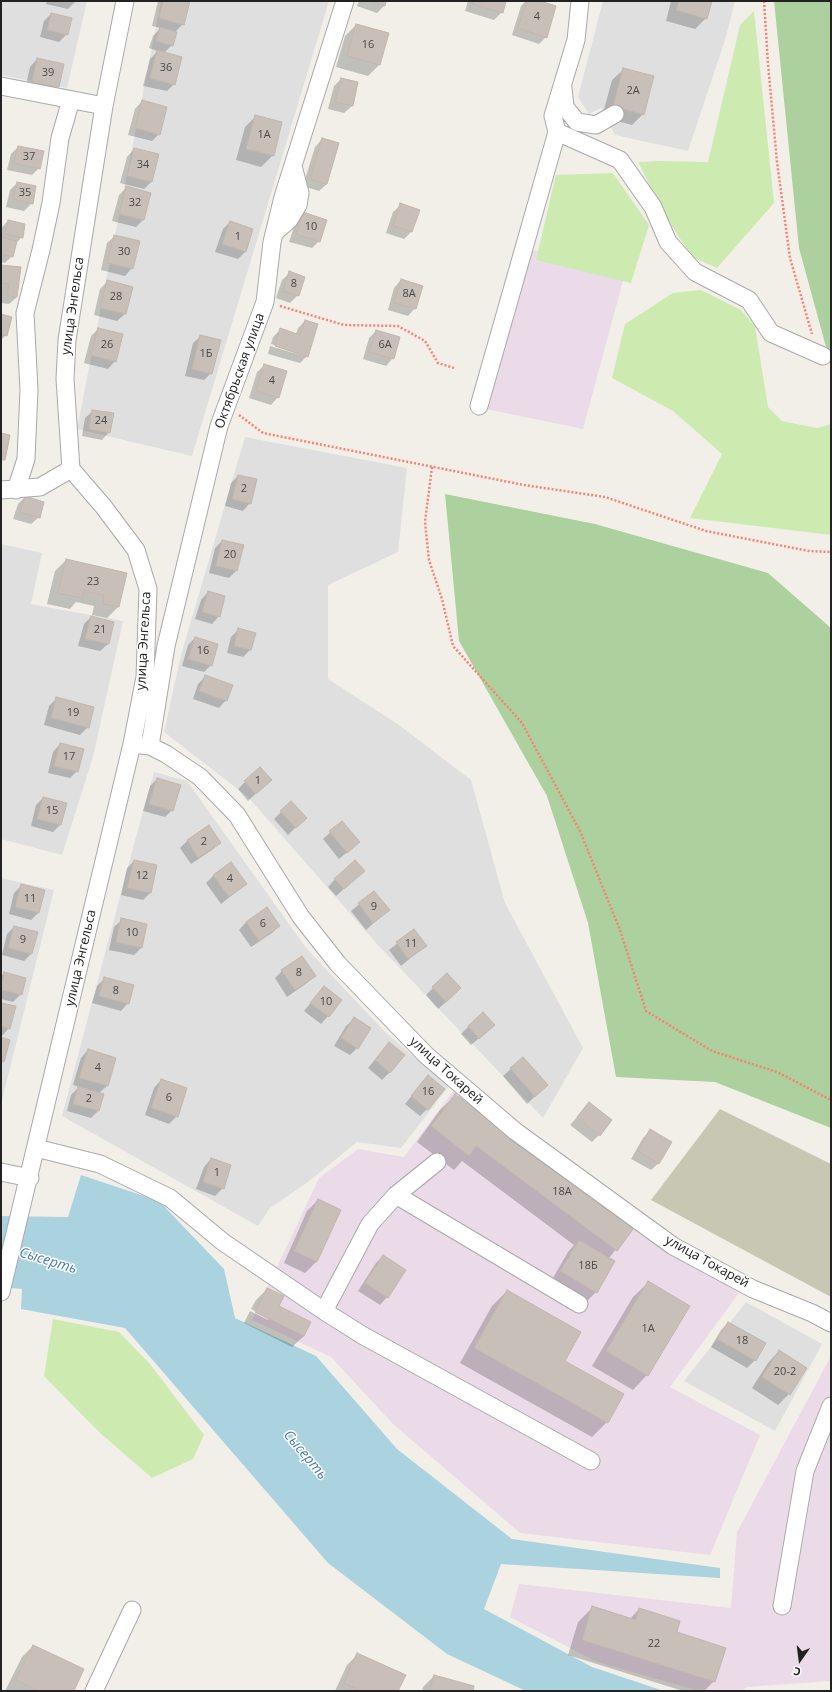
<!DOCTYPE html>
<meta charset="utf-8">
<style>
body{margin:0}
#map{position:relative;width:832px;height:1692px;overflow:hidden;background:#f2efe9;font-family:"Open Sans",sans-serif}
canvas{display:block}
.frame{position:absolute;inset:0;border:2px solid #222;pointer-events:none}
.north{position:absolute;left:780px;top:1640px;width:40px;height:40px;-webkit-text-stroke:3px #fff;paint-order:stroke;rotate:194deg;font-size:11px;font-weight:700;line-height:16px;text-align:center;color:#222}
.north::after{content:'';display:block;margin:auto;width:14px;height:18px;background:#222;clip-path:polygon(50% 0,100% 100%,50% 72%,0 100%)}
</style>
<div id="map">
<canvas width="832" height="1692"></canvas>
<div class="frame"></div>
<div class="north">С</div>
</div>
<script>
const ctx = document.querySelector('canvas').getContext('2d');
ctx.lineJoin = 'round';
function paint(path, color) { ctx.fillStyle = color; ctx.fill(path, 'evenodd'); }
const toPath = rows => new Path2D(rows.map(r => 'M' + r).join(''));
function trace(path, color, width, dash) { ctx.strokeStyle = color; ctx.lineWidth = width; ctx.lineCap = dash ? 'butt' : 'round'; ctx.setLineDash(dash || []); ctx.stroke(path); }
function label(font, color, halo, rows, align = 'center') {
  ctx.font = font + ' "Open Sans",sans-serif'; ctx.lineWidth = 3; ctx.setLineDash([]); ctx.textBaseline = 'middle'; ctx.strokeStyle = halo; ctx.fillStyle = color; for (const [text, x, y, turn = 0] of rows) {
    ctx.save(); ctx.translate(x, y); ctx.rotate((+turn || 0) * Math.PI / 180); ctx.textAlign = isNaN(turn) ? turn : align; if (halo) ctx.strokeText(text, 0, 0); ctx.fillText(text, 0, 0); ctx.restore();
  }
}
paint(toPath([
 [1,1,87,1,67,88,1,75],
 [161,1,329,1,192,456,77,429],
 [603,1,735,1,726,37,688,151,615,135,601,108,589,114,578,97],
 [245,437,407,468,398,552,328,585,328,679,399,725,471,780,505,903,583,1048,543,1118,376,943,248,797,164,732,181,655],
 [1,544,42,553,31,604,123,621,93,757,62,855,1,839],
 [154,772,187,781,306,948,386,1033,449,1086,401,1148,357,1142,308,1182,270,1208,258,1226,62,1116,130,859],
 [1,878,54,890,1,1104],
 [746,1302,822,1344,775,1431,684,1381]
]), '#e0dfdf');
paint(toPath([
 [526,248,624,277,583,429,486,409],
 [454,1090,739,1293,670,1387,760,1435,710,1555,520,1533,393,1424,331,1357,252,1320,319,1178,358,1149,404,1157],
 [831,1356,831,1681,747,1687,743,1691,699,1691,597,1662,510,1617,519,1584,731,1608,737,1532]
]), '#ebdbe8');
paint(toPath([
 [720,1109,831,1164,831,1297,651,1200]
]), '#c7c7b4');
paint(toPath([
 [754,11,774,203,717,268,692,257,665,216,638,162,659,161,708,162,740,25],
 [613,173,649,225,631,283,536,260,556,175],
 [701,290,741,310,755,326,768,407,782,421,817,428,831,424,831,535,690,518,722,454,673,411,612,378,625,324,673,293],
 [53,1319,119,1332,150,1364,204,1435,193,1459,152,1478,99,1432,44,1376]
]), '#cdebb0');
paint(toPath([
 [774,1,831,1,831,354,826,347,799,248],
 [445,494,595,524,768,573,831,628,831,1128,715,1082,616,1077,588,923,547,796,459,641]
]), '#add19e');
paint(toPath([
 [81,1175,159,1201,224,1269,235,1318,316,1356,397,1449,512,1539,720,1568,720,1578,501,1564,484,1609,592,1667,664,1691,526,1691,447,1654,328,1563,125,1328,21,1309,22,1289,1,1287,1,1216,68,1217]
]), '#aad3df');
paint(toPath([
 [47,1,76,1,68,9,46,4],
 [158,1,189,1,183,24,174,33,172,45,164,53,174,84,167,91,143,86,150,59,158,51,149,48,153,36,161,28,152,26],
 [359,1,385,1,384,6,377,13,357,6],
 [468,1,505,1,502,12,494,20,465,11],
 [526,1,536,1,546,37,539,44,512,35,521,6],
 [671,1,711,1,706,18,695,29,666,21],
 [51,14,67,34,59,42,40,37,44,21],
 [356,25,388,34,379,65,368,76,336,67,345,36],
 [37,59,58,87,51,94,25,89,30,67],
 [624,69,643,114,632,125,602,117,612,80],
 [341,79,352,106,344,113,328,109,334,86],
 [142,101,159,134,152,141,128,135,135,109],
 [256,116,273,155,261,167,236,160,245,127],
 [322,139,327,184,319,191,303,186,315,147],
 [18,147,39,168,32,175,7,170,11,154],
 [134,149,151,182,144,189,120,183,127,157],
 [17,183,32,203,24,211,6,207,10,190],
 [126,188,150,193,143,220,136,227,112,221,119,195],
 [401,205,411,232,404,239,386,233,393,212],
 [303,214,319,241,312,248,289,242,296,221],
 [8,221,22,237,15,244,12,256,5,263,1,262,1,228],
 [230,222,245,252,238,259,215,252,223,229],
 [115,236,132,268,125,276,101,270,107,243],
 [1,266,17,297,9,304,1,303],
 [290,273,298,295,290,303,276,298,282,280],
 [401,280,415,308,408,316,388,310,394,288],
 [108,281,131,287,125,314,117,321,94,315,100,289],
 [1,315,6,335,1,340],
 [305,321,307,356,300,363,268,354,270,346,304,356,304,354,271,344,273,337,280,330,296,334,298,328],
 [98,329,115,361,108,369,84,363,91,336],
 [376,331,393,358,386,366,363,359,369,338],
 [201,336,211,373,204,380,185,376,193,343],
 [265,365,278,397,271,405,249,398,257,372],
 [93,411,109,432,102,440,82,436,85,418],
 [238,476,250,503,243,511,225,506,231,483],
 [25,497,39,517,31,524,13,519,18,504],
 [222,541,237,570,229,578,209,573,215,548],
 [66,560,126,574,118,607,107,618,92,615,94,606,76,602,70,609,47,604,55,571],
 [208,592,219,616,212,624,195,619,201,600],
 [91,617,113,623,108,644,100,651,78,646,84,624],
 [239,629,250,650,243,657,227,653,231,637],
 [195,638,211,665,204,672,182,666,188,645],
 [205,677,226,700,219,708,193,699,198,684],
 [57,698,88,727,80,735,44,725,49,706],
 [60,744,77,771,70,778,48,773,53,752],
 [157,779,172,810,165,817,143,811,150,786],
 [245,782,263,787,248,801,238,789],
 [43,798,60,825,53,832,31,826,36,805],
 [291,802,305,818,288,835,274,819],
 [342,822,351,849,339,859,323,839],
 [209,827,220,843,212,850,191,864,180,848,187,841],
 [134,861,156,866,150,893,143,900,121,895,127,868],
 [213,876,246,884,221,904,206,883],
 [356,878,336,896,328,887,335,879],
 [21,886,38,913,31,920,9,914,14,893],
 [374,892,388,910,366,930,351,911],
 [122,920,146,925,141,948,134,955,109,950,114,927],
 [246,922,279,926,272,933,251,947,239,930],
 [14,927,31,954,24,961,2,955,7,934],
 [414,930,425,946,401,966,389,950],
 [282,971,315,976,307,983,287,997,275,978],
 [4,973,21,994,13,1002,1,999,1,976],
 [104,979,128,1003,121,1011,92,1003,97,986],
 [324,987,341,1001,321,1024,304,1011],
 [433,988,453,996,438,1009,426,995],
 [1,1004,9,1028,2,1036,1,1035],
 [354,1019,357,1048,350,1055,334,1046,346,1026],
 [469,1026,486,1032,471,1045,461,1034],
 [88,1050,115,1058,107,1086,99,1093,98,1111,91,1118,67,1111,71,1095,79,1087,73,1085,81,1058],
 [382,1051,390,1072,382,1080,368,1068],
 [523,1058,547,1085,527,1104,503,1076],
 [428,1076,427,1109,420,1116,405,1104],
 [161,1080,177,1116,169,1124,145,1115,154,1088],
 [455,1096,633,1228,609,1258,596,1292,585,1303,550,1283,568,1252,574,1245,462,1161,454,1170,417,1142,440,1110],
 [589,1103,599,1135,592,1142,570,1125],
 [651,1130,659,1163,651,1170,631,1159,643,1138],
 [211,1159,223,1188,215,1196,196,1189,204,1167],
 [318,1200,316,1262,305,1273,284,1263,307,1211],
 [383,1256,405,1270,387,1297,380,1305,358,1291,376,1263],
 [648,1283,647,1375,633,1390,592,1366,633,1297],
 [267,1289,278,1307,304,1336,292,1347,244,1323,250,1311,268,1320,268,1317,251,1309,256,1300],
 [507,1291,563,1361,622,1395,607,1422,592,1437,460,1363,492,1306],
 [728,1323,755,1360,747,1368,711,1347,721,1330],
 [779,1351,789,1394,778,1405,752,1388,768,1363],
 [593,1607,630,1619,639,1609,675,1633,714,1681,704,1691,683,1691,568,1655,578,1622],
 [33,1646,73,1691,5,1691,22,1657],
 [358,1654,397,1691,335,1691,347,1665],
 [434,1676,472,1691,422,1691,423,1687]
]), '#0003');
const building = toPath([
 [163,1,190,1,184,25,159,18,163,1],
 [369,1,386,1,385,6,369,1],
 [473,1,506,1,503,13,472,4,473,1],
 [527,1,540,1,556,6,547,38,518,28,527,1],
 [679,1,712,1,707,19,676,10,679,1],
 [51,13,72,18,68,35,47,30,51,13],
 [356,24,389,33,380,65,347,56,356,24],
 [160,27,177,32,173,46,156,41,160,27],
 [157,50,182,57,175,85,150,78,157,50],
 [37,58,64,64,59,87,32,82,37,58],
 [623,68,654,76,644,115,613,106,623,68],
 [341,78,358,82,353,106,335,102,341,78],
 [142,100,167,107,160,135,135,128,142,100],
 [255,115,282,122,274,156,246,149,255,115],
 [322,138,339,143,327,184,310,179,322,138],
 [18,146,44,151,40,169,14,163,18,146],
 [134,148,159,154,152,182,127,176,134,148],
 [17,182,36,186,33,204,13,199,17,182],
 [126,186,151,193,144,220,119,214,126,186],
 [400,203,420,210,412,232,393,226,400,203],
 [303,212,327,220,320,242,296,234,303,212],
 [8,220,25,224,23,238,5,234,8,220],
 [230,221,253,229,246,252,222,244,230,221],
 [114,235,140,241,133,269,107,263,114,235],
 [1,237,17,241,13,257,1,254,1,237],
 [1,265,21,267,17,297,7,296,9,284,1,283,1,265],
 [289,271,305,277,299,296,283,291,289,271],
 [401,279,423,286,416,309,394,303,401,279],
 [107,280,133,287,126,314,100,308,107,280],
 [1,314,12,317,7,336,1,334,1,314],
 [305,320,318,324,308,357,275,346,280,328,300,335,305,320],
 [98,328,123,334,116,362,91,355,98,328],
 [376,330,400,337,394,359,369,352,376,330],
 [200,335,221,340,212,374,192,369,200,335],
 [264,364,287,371,279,398,256,391,264,364],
 [92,410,114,413,110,433,89,429,92,410],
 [1,433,10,435,5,460,1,460,1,433],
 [238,475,257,479,251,504,232,499,238,475],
 [25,496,44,502,40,518,20,512,25,496],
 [222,540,244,545,237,571,216,566,222,540],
 [66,559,127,573,119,607,103,604,104,595,84,591,82,598,58,593,66,559],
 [208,591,225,596,220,617,202,612,208,591],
 [91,616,114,622,109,644,85,639,91,616],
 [238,628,256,633,251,650,234,646,238,628],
 [195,637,218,644,212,666,188,659,195,637],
 [205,675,233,685,227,701,199,691,205,675],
 [56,697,94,707,89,728,51,718,56,697],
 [60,743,84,749,78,772,54,766,60,743],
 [260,767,272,780,256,794,244,781,260,767],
 [157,778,181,785,173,811,149,804,157,778],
 [43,797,67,803,61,825,37,819,43,797],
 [291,801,307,818,296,828,280,811,291,801],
 [342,821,360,842,347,853,329,831,342,821],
 [209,825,221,843,198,858,187,840,209,825],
 [134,860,157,865,151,893,127,888,134,860],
 [355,860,365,871,344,889,334,879,355,860],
 [231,862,247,884,229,897,213,875,231,862],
 [21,884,45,890,39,913,15,907,21,884],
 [374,891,390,910,373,923,358,903,374,891],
 [267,907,280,926,259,941,246,922,267,907],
 [121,918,147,924,142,948,116,942,121,918],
 [14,926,38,932,32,954,8,948,14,926],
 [414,929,427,946,408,959,396,942,414,929],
 [302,956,316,976,295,990,281,970,302,956],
 [4,972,26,978,22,995,1,990,4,972],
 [447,973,461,988,446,1002,432,987,447,973],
 [104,977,134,985,129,1004,99,996,104,977],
 [324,986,342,1000,329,1017,310,1003,324,986],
 [1,1003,16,1006,10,1029,1,1026,1,1003],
 [483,1012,495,1025,479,1039,468,1026,483,1012],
 [354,1017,371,1028,358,1049,341,1038,354,1017],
 [1,1037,10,1040,4,1062,1,1061,1,1037],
 [389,1042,405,1055,390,1073,375,1060,389,1042],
 [88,1049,116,1058,108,1086,79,1078,88,1049],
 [523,1057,548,1085,535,1097,510,1068,523,1057],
 [428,1075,445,1089,428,1110,411,1096,428,1075],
 [161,1079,187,1088,178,1117,151,1108,161,1079],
 [78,1086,104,1094,99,1111,73,1104,78,1086],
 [455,1094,634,1228,617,1251,476,1146,469,1156,431,1126,455,1094],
 [589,1102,612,1120,600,1136,577,1117,589,1102],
 [650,1129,672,1142,659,1164,638,1151,650,1129],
 [211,1158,231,1165,224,1189,203,1182,211,1158],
 [318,1199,341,1210,317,1262,294,1251,318,1199],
 [579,1240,615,1261,597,1293,560,1271,579,1240],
 [383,1255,406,1270,388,1298,365,1283,383,1255],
 [648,1281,690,1306,648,1376,606,1351,648,1281],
 [267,1288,284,1296,279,1306,311,1322,304,1336,255,1312,267,1288],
 [507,1290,581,1332,565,1361,624,1394,608,1423,474,1348,507,1290],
 [728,1322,766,1343,756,1361,717,1339,728,1322],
 [779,1350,807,1368,790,1395,762,1377,779,1350],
 [592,1606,636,1620,639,1608,680,1621,677,1632,726,1648,715,1682,582,1640,592,1606],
 [33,1645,84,1669,74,1691,39,1691,16,1680,33,1645],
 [357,1653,406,1675,398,1691,361,1691,344,1683,357,1653],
 [434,1675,474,1686,473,1691,429,1691,434,1675]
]);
paint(building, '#c7bfb8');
trace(building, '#c4b6ab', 1);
const minor = toPath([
 [1,86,104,106],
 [563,88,565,107,577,122,596,125,615,114],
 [557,132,620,160,653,207,668,242,695,272,749,300,771,333,823,356],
 [275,232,289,220,298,205,300,193,293,166],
 [479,406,557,132,553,116,576,40,580,1],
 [1,490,40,487,71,469],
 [16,490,26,459,29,390,25,313,41,250,51,203,60,138,71,100],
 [132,744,150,746,166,754,200,777,237,815,301,917,338,964,426,1055,515,1131,673,1246,753,1289,812,1313,831,1323],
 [150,746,166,646,219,426,265,302,272,242,283,197,345,1],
 [36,1148,100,1164,170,1198,223,1242,324,1311,370,1224,396,1195,437,1162],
 [1,1172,30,1178],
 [396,1195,579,1304],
 [1,1292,132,744,145,677,148,589,136,550,103,506,71,469,65,379,67,340,104,106,125,1],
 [324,1311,362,1335,591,1461],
 [782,1606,805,1471,831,1406],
 [94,1691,132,1610]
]);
trace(minor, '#a9a9a9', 19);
trace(toPath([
 [764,1,768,64,777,162,790,258,812,334],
 [280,306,344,325,398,326,425,341,438,363,454,368],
 [239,415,263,433,524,485,605,497,706,531,809,551,831,552],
 [432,467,425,522,429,560,442,599,453,646,522,723,580,831,620,930,646,1011,712,1051,777,1072,831,1100]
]), '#fa8072', 2.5, [2, 2]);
trace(minor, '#fff', 17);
label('11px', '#4b4948', null, [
 ["4",537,17],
 ["16",368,45],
 ["36",166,68],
 ["39",48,73],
 ["2А",633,91],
 ["1А",264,135],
 ["37",29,157],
 ["34",143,165],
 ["35",25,193],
 ["32",135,203],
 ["10",311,227],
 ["1",238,237],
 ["30",124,252],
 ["8",294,284],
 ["8А",409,294],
 ["28",116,297],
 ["26",107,345],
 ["6А",385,345],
 ["1Б",206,354],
 ["4",272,381],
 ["24",101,421],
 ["2",244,489],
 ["20",230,555],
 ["23",93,582],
 ["21",100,630],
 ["16",203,651],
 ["19",73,713],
 ["17",69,757],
 ["1",258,781],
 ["15",52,811],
 ["2",204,842],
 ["12",142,876],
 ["4",230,879],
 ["11",30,899],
 ["9",374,907],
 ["6",263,924],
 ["10",132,933],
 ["9",23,940],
 ["11",411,944],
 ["8",299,973],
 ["8",116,991],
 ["10",326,1002],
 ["4",98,1068],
 ["16",428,1092],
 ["6",169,1098],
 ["2",89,1099],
 ["1",217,1173],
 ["18А",562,1192],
 ["18Б",588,1266],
 ["1А",648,1329],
 ["18",742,1341],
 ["20-2",785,1372],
 ["22",654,1644]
]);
label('13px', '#222', '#fff', [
 ["улица Энгельса",73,306,-82],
 ["Октябрьская улица",240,371,-70],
 ["улица Энгельса",144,641,-87],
 ["улица Энгельса",81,958,-77],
 ["улица Токарей",446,1071,42],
 ["улица Токарей",707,1262,29]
]);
label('italic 14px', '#4a7aab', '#fff', [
 ["Сысерть",48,1261,17],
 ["Сысерть",305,1455,50]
]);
</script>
